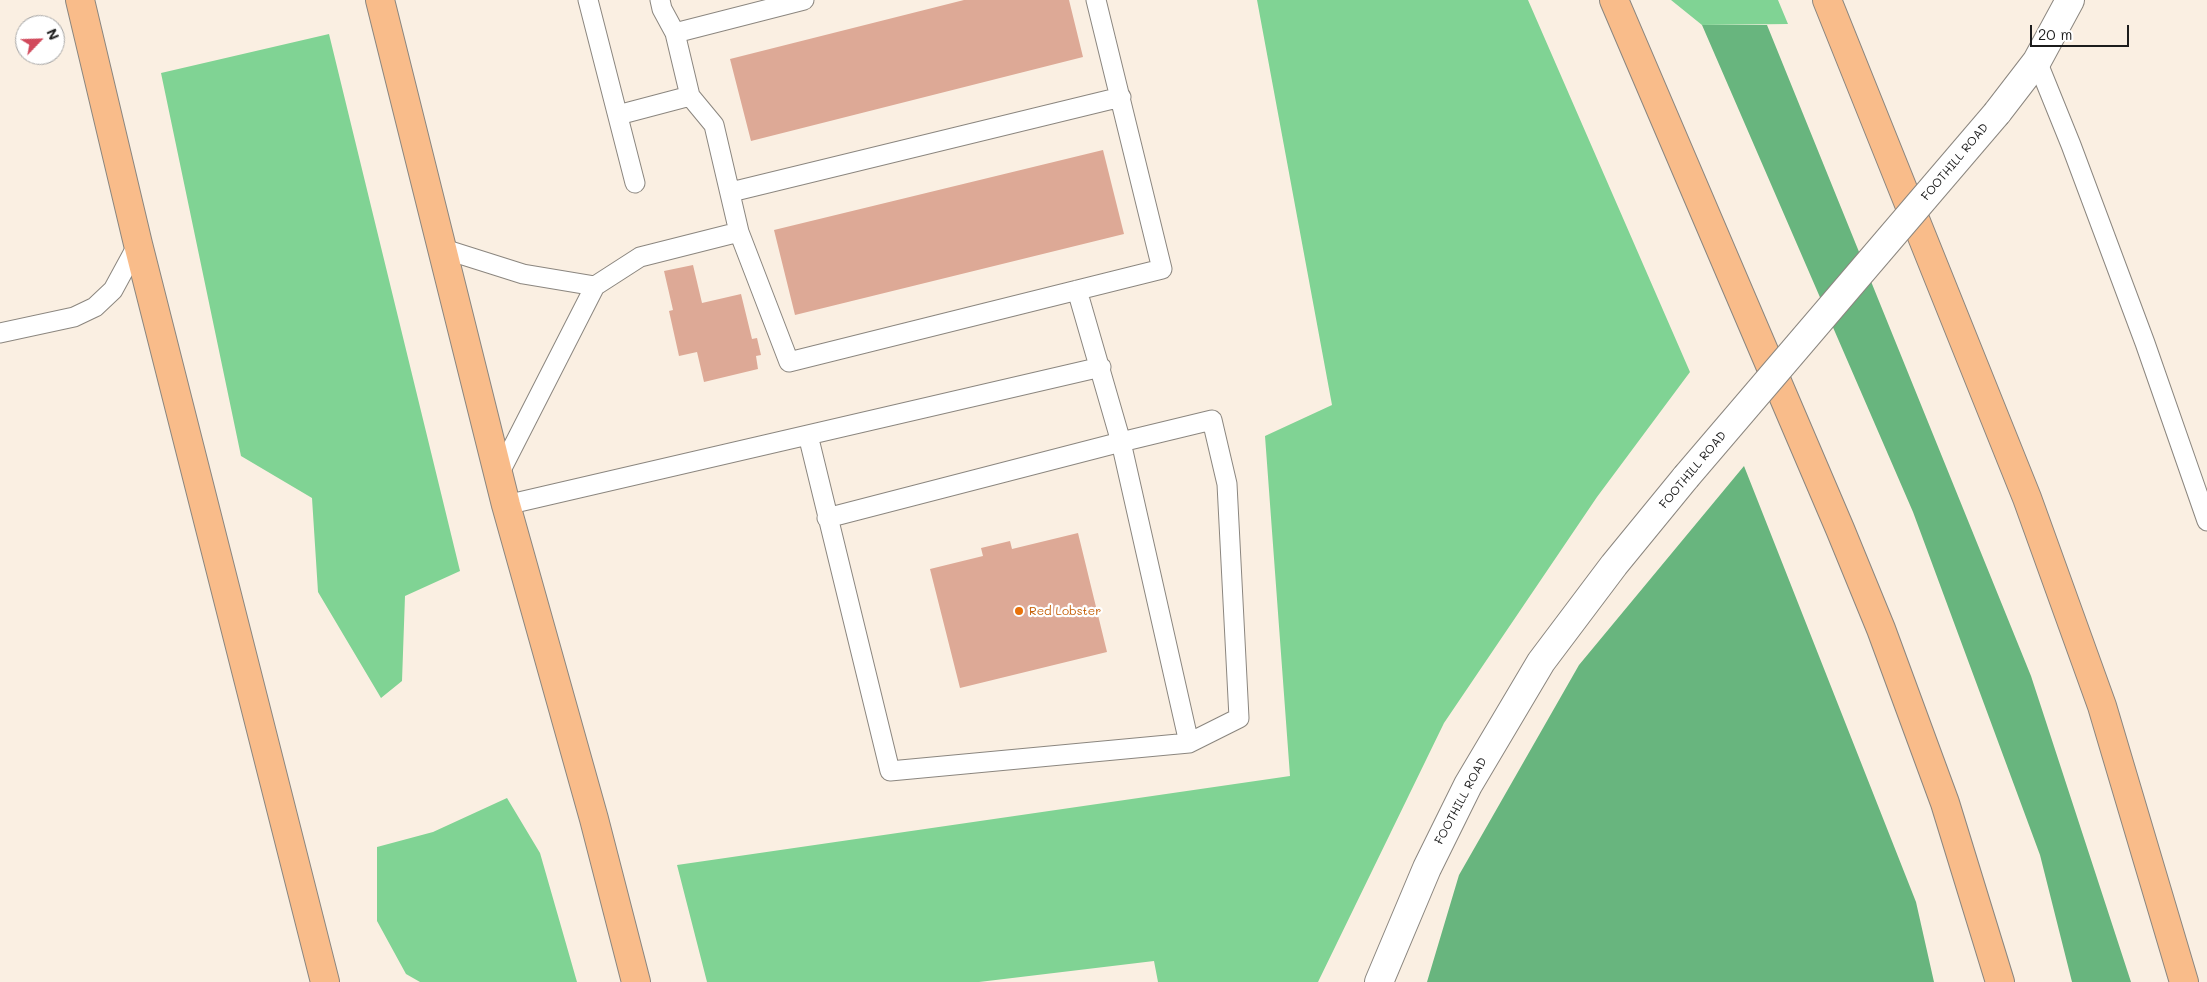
<!DOCTYPE html>
<style>
body{margin:0}
#map{position:relative;width:2207px;height:982px;overflow:hidden;background:#faefe2;font-family:Mali,sans-serif}
canvas{display:block}
.north{position:absolute;left:15px;top:15px;width:50px;height:50px;box-sizing:border-box;background:#fff;border:1px solid #a4a4a4;border-radius:50%;rotate:66deg;font-size:14px;font-weight:700;line-height:20px;text-align:center;color:#1c1c1c}
.north::after{content:'';display:block;margin:auto;width:18px;height:22px;background:#d1495b;clip-path:polygon(50% 0,100% 100%,50% 72%,0 100%)}
.scale{position:absolute;left:2030px;top:25px;width:99px;height:22px;box-sizing:border-box;border:2px solid #1c1c1c;border-top:0;padding-left:6px;font-size:15px;line-height:18px;white-space:nowrap;color:#1c1c1c;-webkit-text-stroke:4px #fff;paint-order:stroke}
</style>
<div id="map">
<canvas width="2207" height="982"></canvas>
<div class="north">N</div>
<div class="scale">20 m</div>
</div>
<script>
const ctx = document.querySelector('canvas').getContext('2d');
ctx.lineJoin = 'round';
function paint(path, color) { ctx.fillStyle = color; ctx.fill(path, 'evenodd'); }
const toPath = rows => new Path2D(rows.map(r => 'M' + r).join(''));
function trace(path, color, width, dash) { ctx.strokeStyle = color; ctx.lineWidth = width; ctx.lineCap = dash ? 'butt' : 'round'; ctx.setLineDash(dash || []); ctx.stroke(path); }
function label(font, color, halo, rows, align = 'center') {
  ctx.font = font + ' Mali,sans-serif'; ctx.lineWidth = 4.5; ctx.setLineDash([]); ctx.textBaseline = 'middle'; ctx.strokeStyle = halo; ctx.fillStyle = color; for (const [text, x, y, turn = 0] of rows) {
    ctx.save(); ctx.translate(x, y); ctx.rotate((+turn || 0) * Math.PI / 180); ctx.textAlign = isNaN(turn) ? turn : align; if (halo) ctx.strokeText(text, 0, 0); ctx.fillText(text, 0, 0); ctx.restore();
  }
}
paint(toPath([
 [1257,0,1528,0,1690,372,1597,497,1444,723,1318,982,1158,982,1154,961,979,982,707,982,677,865,1290,776,1265,436,1332,405],
 [1671,0,1778,0,1788,24,1702,25],
 [329,34,460,571,405,596,402,681,381,698,318,592,312,498,241,456,161,73],
 [507,798,540,853,577,982,420,982,406,974,377,921,377,847,433,832]
]), '#80d394');
paint(toPath([
 [1702,25,1767,25,2031,676,2131,982,2072,982,2040,855,1913,512],
 [1744,466,1916,902,1934,982,1427,982,1459,875,1579,665]
]), '#68b57e');
paint(toPath([
 [964,0,1069,0,1083,57,751,141,730,59],
 [1103,150,1124,234,795,315,774,230],
 [693,265,702,303,741,294,752,339,757,338,761,355,756,356,758,369,704,382,697,352,679,356,669,311,673,310,664,271],
 [1078,533,1107,652,960,688,930,569,983,556,981,548,1010,541,1012,549]
]), '#dda996');
const service = toPath([
 [588,0,635,183],
 [660,0,662,9,675,33,690,96,714,125,739,232,789,362,1162,269,1096,0],
 [675,33,804,0],
 [2037,61,2071,145,2145,343,2207,521],
 [618,115,690,96],
 [731,192,1121,97],
 [444,249,523,274,595,286],
 [0,333,74,317,95,307,113,290,138,244],
 [808,435,890,771,1189,743,1239,718,1227,484,1212,420,1121,442,1077,290],
 [499,474,595,286,640,257,739,232],
 [506,505,1101,367],
 [827,518,1121,442,1189,743]
]);
const tertiary = toPath([
 [1997,113,2037,61,2070,0],
 [1379,982,1427,868,1468,785,1541,662,1614,565,1686,477]
]);
const trunk = toPath([
 [80,0,138,244,325,982],
 [380,0,506,505,594,819,636,982]
]);
const motorway = toPath([
 [1614,0,1840,529,1881,629,1945,803,2000,982],
 [1827,0,2027,498,2102,706,2184,982]
]);
trace(service, '#8b867f', 21);
trace(tertiary, '#8b867f', 30);
trace(trunk, '#8b867f', 30);
trace(motorway, '#8b867f', 30);
trace(service, '#fff', 19);
trace(tertiary, '#fff', 28);
trace(trunk, '#f9bc8a', 28);
trace(motorway, '#f9bc8a', 28);
const tertiaryBridge = toPath([
 [1686,477,1997,113]
]);
trace(tertiaryBridge, '#8b867f', 30, []);
trace(tertiaryBridge, '#fff', 28);
for (const [x, y, r, color] of [
 [1019,611,5,"#e8710a"]
]) { const dot = new Path2D(); dot.arc(x, y, r, 0, 2 * Math.PI); ctx.fillStyle = color; ctx.fill(dot); trace(dot, '#fff', 2); }
label('12px', '#1c1c1c', '#fff', [
 ["FOOTHILL ROAD",1955,162,-50],
 ["FOOTHILL ROAD",1693,470,-50],
 ["FOOTHILL ROAD",1461,801,-62]
]);
label('12px', '#c56008', '#fff', [
 ["Red Lobster",1029,611]
], 'left');
</script>
